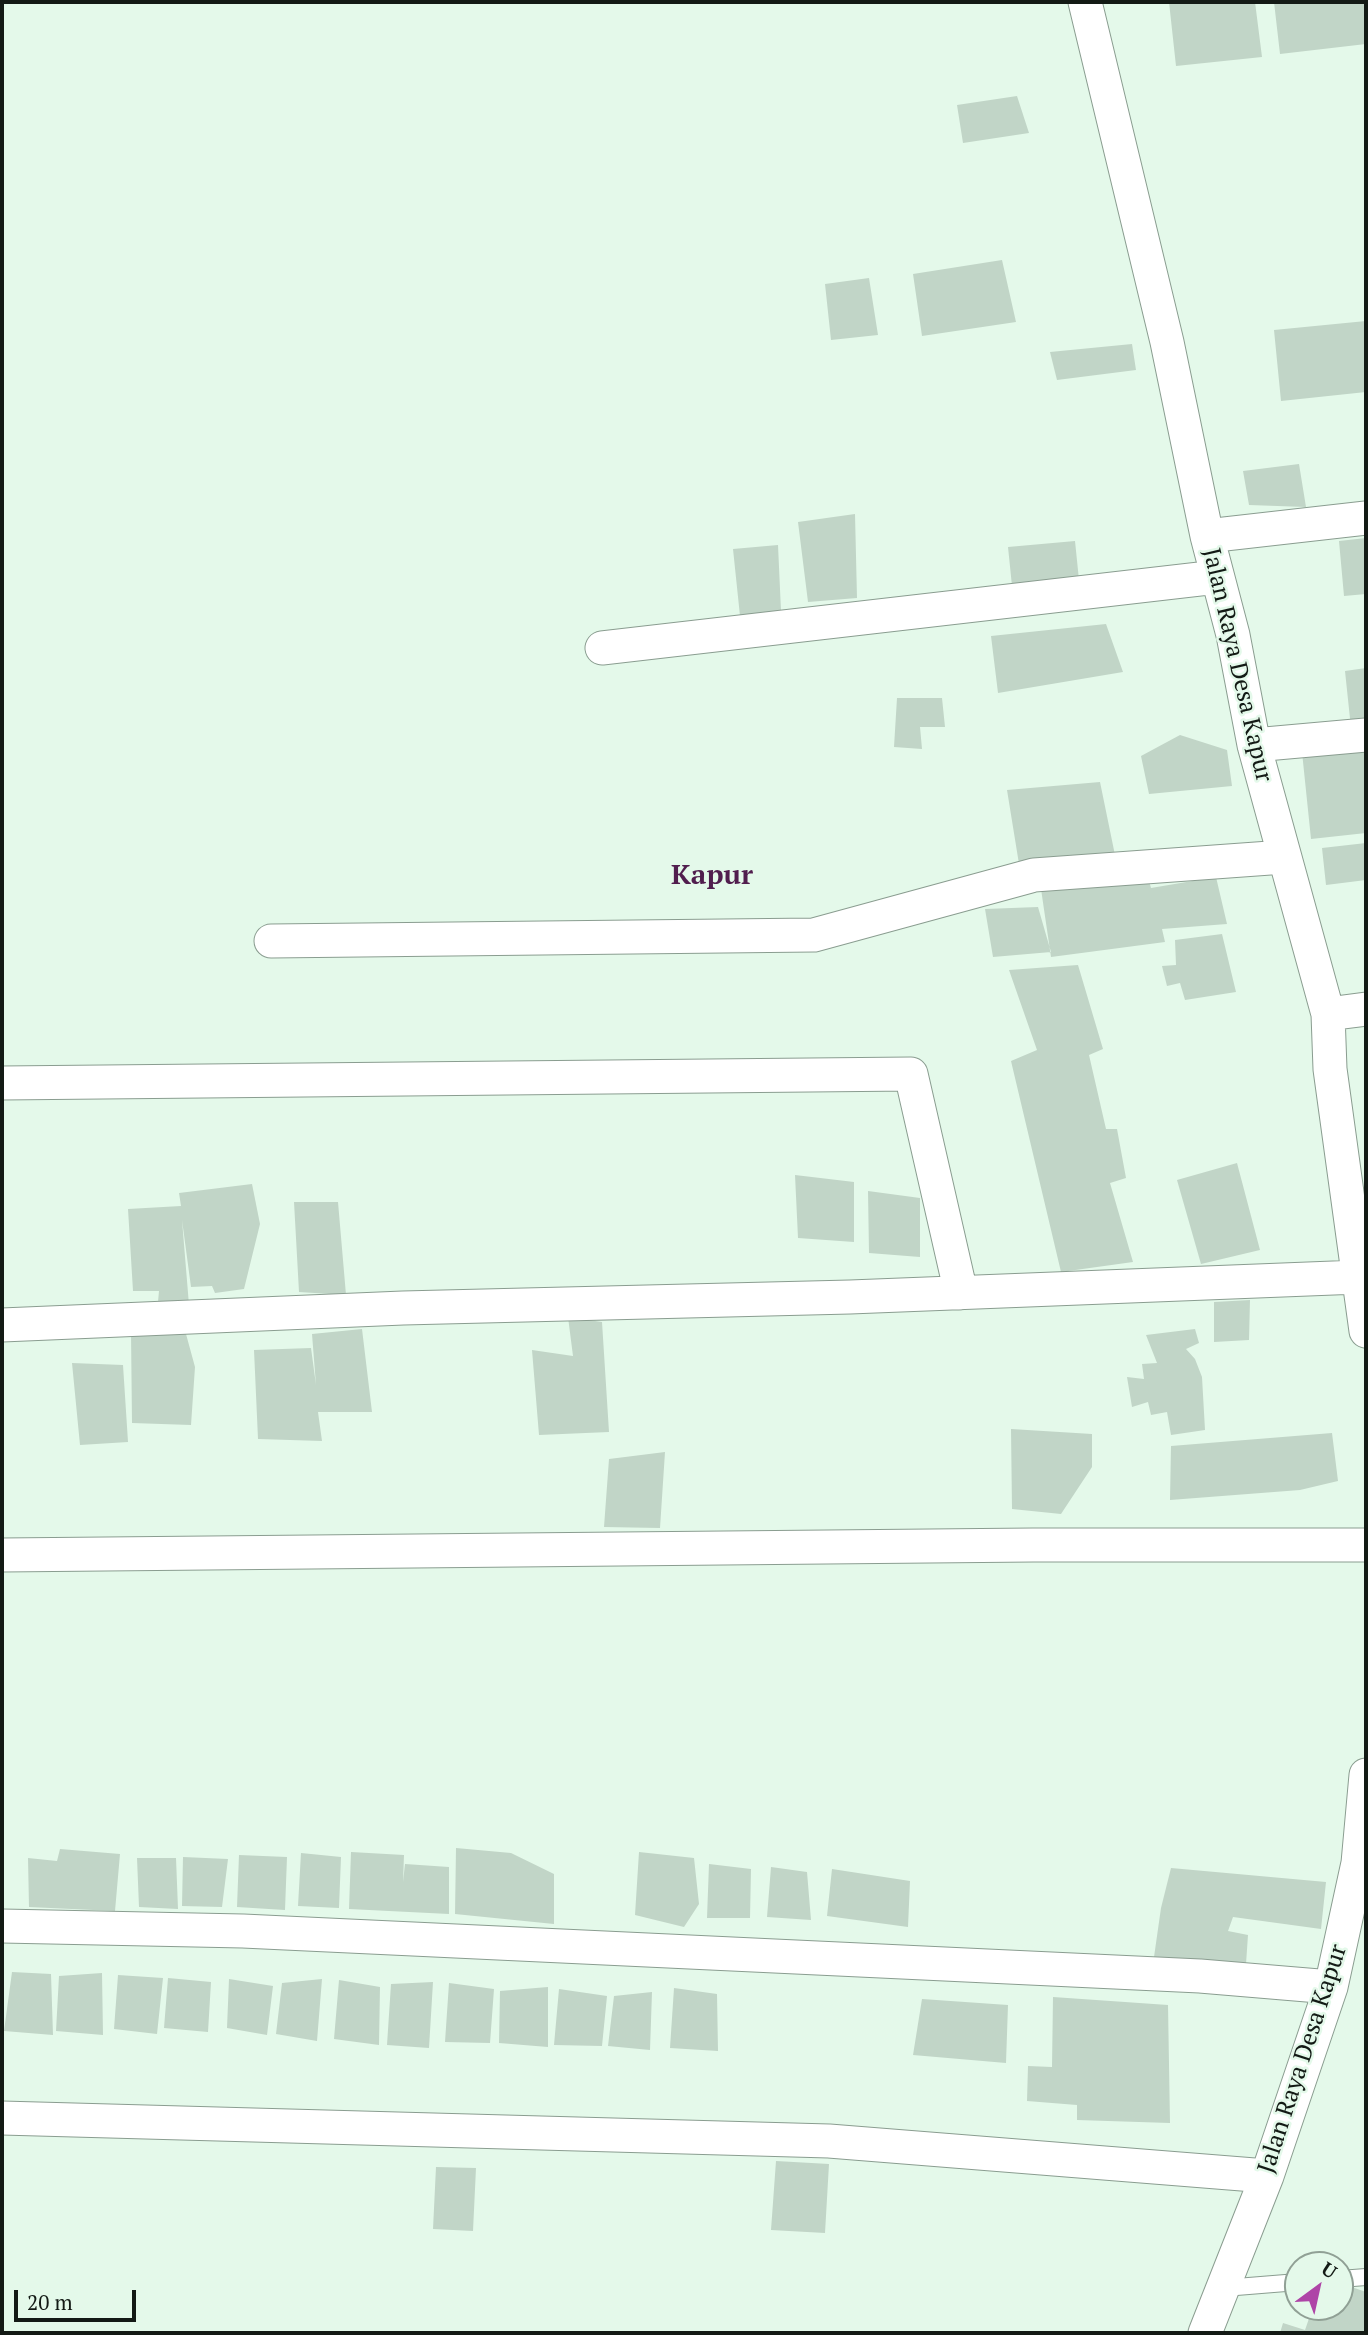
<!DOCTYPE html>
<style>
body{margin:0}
#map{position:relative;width:1368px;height:2335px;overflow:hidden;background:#e4f9ea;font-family:"PT Serif",serif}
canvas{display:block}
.frame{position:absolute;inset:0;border:4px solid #131a15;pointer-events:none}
.north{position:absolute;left:1284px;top:2251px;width:70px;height:70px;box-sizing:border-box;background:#e4f9ea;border:2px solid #90a095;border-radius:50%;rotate:33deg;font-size:19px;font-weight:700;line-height:28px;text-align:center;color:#131a15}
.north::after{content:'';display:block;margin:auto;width:24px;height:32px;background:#ae45a7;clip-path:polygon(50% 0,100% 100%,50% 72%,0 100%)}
.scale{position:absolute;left:14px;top:2290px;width:122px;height:32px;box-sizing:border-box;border:4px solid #131a15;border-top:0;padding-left:9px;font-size:21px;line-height:24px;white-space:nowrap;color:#131a15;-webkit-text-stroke:5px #e4f9ea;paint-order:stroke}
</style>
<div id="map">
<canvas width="1368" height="2335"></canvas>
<div class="frame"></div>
<div class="north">U</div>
<div class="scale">20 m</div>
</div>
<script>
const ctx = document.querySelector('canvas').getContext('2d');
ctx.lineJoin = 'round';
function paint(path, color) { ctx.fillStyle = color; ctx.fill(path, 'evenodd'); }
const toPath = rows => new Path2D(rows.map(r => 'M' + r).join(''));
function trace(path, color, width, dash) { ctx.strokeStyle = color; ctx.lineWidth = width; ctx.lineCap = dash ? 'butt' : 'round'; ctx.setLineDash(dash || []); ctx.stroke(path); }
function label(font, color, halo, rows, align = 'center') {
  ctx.font = font + ' "PT Serif",serif'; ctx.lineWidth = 5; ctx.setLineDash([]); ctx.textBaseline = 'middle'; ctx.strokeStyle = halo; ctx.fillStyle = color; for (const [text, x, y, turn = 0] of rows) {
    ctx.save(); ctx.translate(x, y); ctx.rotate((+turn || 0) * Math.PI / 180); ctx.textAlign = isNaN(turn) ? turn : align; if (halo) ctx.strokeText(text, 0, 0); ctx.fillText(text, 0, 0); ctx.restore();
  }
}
paint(toPath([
 [1169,2,1255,2,1262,57,1176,66],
 [1274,2,1366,2,1366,44,1280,54],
 [1017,96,1029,133,963,143,957,105],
 [1002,260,1016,322,922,336,913,274],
 [869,278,878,335,831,340,825,284],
 [1366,321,1366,392,1281,401,1274,330],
 [1132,344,1136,370,1057,380,1050,352],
 [1299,464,1306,507,1249,505,1243,471],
 [855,514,857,598,808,602,798,522],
 [1366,538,1366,594,1344,596,1339,541],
 [1075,541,1079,580,1012,586,1008,547],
 [778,545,781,611,740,616,733,549],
 [1106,624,1123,672,998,693,991,636],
 [1366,668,1366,727,1351,728,1345,671],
 [897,698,942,698,945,727,920,727,922,749,894,747],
 [1180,735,1227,750,1232,786,1149,794,1141,756],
 [1366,746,1366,833,1311,839,1302,752],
 [1100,782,1116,860,1019,864,1007,790],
 [1366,843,1366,880,1326,885,1322,848],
 [1216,877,1227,924,1162,929,1165,942,1051,957,1041,889,1149,881,1151,888],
 [1038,907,1051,952,993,957,985,909],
 [1222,934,1236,992,1185,1000,1180,983,1167,986,1162,966,1176,965,1175,940],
 [1078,965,1103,1049,1089,1055,1106,1129,1117,1129,1126,1178,1110,1183,1133,1262,1061,1272,1011,1061,1037,1050,1009,970],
 [1237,1163,1260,1250,1201,1264,1177,1180],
 [795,1175,854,1182,854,1242,798,1238],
 [252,1184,260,1224,244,1289,215,1293,212,1286,191,1287,182,1220,189,1305,158,1302,159,1291,133,1291,128,1209,181,1206,179,1193],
 [868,1191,920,1198,920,1257,869,1253],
 [294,1202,338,1202,346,1295,299,1292],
 [1250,1300,1249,1340,1214,1342,1214,1302],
 [568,1317,602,1322,609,1432,539,1435,532,1350,573,1356],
 [362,1329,372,1412,318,1412,322,1441,258,1439,254,1350,311,1348,316,1385,312,1334],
 [1195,1329,1199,1343,1186,1349,1195,1359,1202,1377,1205,1430,1171,1435,1167,1412,1151,1415,1148,1402,1132,1407,1127,1377,1144,1379,1142,1364,1157,1363,1146,1335],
 [131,1332,186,1334,195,1367,191,1425,132,1423],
 [72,1363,123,1365,128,1442,80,1445],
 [1011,1429,1092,1434,1092,1467,1061,1514,1012,1509],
 [1332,1433,1338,1481,1300,1490,1170,1500,1171,1446],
 [665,1452,660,1528,604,1527,609,1459],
 [456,1848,511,1853,554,1874,554,1924,455,1914],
 [60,1849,120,1854,115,1911,29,1907,28,1858,57,1861],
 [351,1852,404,1855,403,1882,405,1864,449,1867,449,1914,349,1909],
 [639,1852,694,1858,699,1904,684,1927,635,1915],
 [301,1853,341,1857,339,1908,298,1906],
 [239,1855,287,1857,285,1910,237,1907],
 [183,1857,228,1859,222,1907,182,1906],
 [137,1858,176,1858,178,1909,139,1907],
 [709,1864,751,1869,750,1918,707,1918],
 [771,1867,807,1872,811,1920,767,1917],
 [1171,1868,1326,1882,1321,1929,1233,1917,1228,1931,1248,1935,1246,1964,1154,1957,1161,1908],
 [832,1869,910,1881,908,1927,827,1916],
 [12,1972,51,1974,53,2035,4,2031],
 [102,1973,103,2035,56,2031,59,1976],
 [118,1975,163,1978,157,2034,114,2029],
 [168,1978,211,1982,208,2032,164,2028],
 [229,1979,273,1986,267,2035,227,2028],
 [322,1979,317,2041,276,2034,282,1983],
 [339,1980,380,1987,379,2045,334,2039],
 [433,1982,429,2048,387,2045,391,1984],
 [449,1983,494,1989,490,2043,445,2042],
 [548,1987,548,2047,499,2043,500,1991],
 [674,1988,717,1994,718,2051,670,2048],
 [559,1989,607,1996,602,2046,554,2045],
 [652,1992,650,2050,608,2046,614,1996],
 [1053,1997,1168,2005,1170,2123,1077,2120,1077,2105,1027,2101,1028,2066,1052,2067],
 [922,1999,1008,2005,1006,2063,913,2055],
 [776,2161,829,2164,825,2233,771,2230],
 [436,2167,476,2168,473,2231,433,2229],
 [1340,2283,1366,2292,1366,2333,1280,2333,1283,2323,1305,2330,1313,2307,1340,2307]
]), '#c1d5c7');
const service = toPath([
 [1340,2279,1366,2277],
 [1224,2288,1298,2282]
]);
const minor = toPath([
 [1085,2,1167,342,1207,536,1233,635,1254,745,1328,1014,1330,1069,1366,1331],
 [1207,536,1366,518],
 [602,648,1217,577],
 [1254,745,1366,735],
 [271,941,814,935,1034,875,1284,857],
 [1328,1014,1366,1009],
 [2,1083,911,1074,961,1293],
 [2,1325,403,1308,850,1297,1359,1277],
 [2,1555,1033,1545,1366,1545],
 [2,1926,243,1931,1200,1976,1331,1987],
 [2,2118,829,2141,1267,2176],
 [1205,2333,1267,2176,1331,1987,1358,1863,1366,1775]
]);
trace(service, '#8a9d90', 18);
trace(minor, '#8a9d90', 35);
trace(service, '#fff', 16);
trace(minor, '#fff', 33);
label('24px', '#131a15', '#e4f9ea', [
 ["Jalan Raya Desa Kapur",1237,665,77],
 ["Jalan Raya Desa Kapur",1303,2059,-72]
]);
label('bold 28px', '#511e4e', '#e4f9ea', [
 ["Kapur",712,876]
]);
</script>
